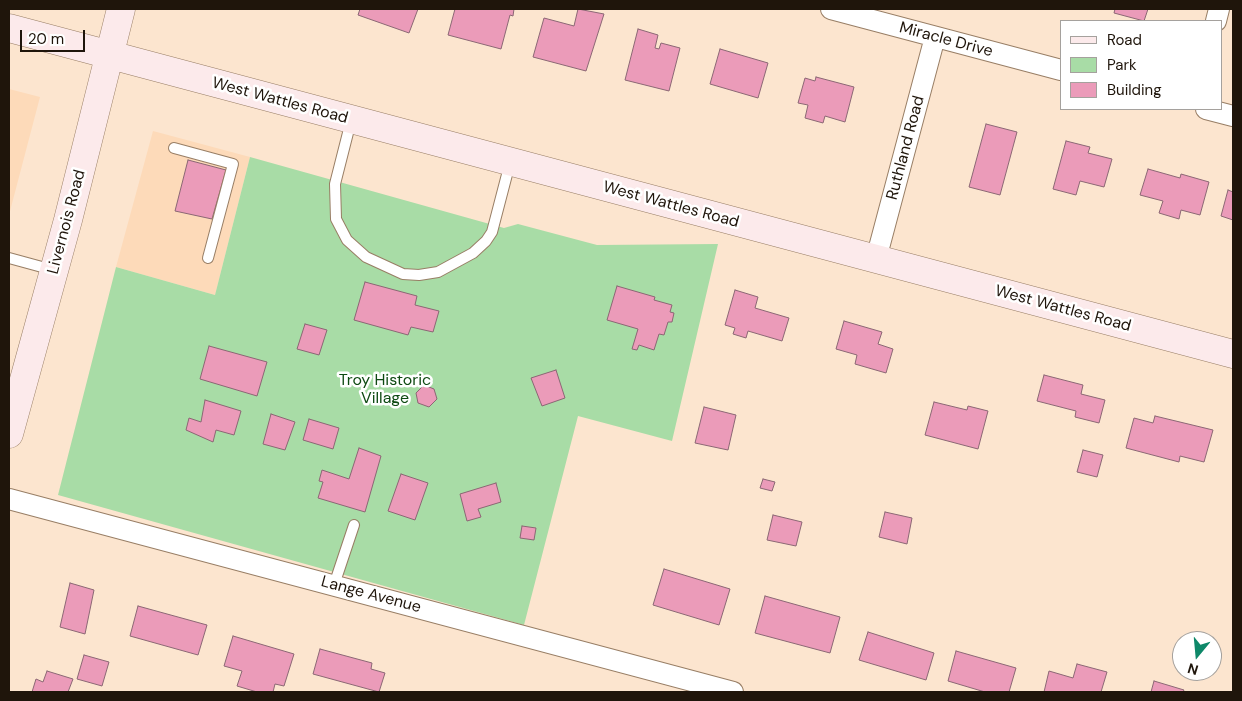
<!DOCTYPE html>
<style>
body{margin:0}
#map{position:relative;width:1242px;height:701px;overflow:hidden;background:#fce5cf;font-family:"DM Sans",sans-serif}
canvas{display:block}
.frame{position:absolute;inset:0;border:10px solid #1f150b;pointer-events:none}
.legend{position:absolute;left:1060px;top:20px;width:162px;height:90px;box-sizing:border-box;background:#fff;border:1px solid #a5a19d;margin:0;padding:6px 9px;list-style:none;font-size:15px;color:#1f150b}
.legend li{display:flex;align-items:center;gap:10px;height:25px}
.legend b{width:25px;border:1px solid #a5a19d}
.north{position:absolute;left:1172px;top:631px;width:50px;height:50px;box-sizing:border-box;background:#fff;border:1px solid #a5a19d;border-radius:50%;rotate:197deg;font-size:14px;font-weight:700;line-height:20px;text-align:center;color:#1f150b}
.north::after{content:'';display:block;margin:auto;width:18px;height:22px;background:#0e8869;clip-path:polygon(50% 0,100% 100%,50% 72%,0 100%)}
.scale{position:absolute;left:20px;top:30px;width:65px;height:22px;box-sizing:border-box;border:2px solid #1f150b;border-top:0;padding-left:6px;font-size:15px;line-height:18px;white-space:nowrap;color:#1f150b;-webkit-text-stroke:4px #fff;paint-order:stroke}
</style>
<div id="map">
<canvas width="1242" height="701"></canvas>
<div class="frame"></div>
<ul class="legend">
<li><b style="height:6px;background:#fceaeb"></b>Road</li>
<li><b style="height:14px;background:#a8dca6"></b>Park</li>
<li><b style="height:14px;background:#eb9bb9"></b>Building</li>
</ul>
<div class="north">N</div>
<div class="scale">20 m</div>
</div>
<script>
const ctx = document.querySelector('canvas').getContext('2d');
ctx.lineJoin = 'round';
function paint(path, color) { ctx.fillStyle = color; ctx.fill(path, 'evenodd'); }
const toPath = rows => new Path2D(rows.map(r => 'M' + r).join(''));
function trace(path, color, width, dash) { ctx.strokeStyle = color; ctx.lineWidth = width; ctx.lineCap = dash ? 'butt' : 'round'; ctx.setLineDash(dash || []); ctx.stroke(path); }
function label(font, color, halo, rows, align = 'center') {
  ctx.font = font + ' "DM Sans",sans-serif'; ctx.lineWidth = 5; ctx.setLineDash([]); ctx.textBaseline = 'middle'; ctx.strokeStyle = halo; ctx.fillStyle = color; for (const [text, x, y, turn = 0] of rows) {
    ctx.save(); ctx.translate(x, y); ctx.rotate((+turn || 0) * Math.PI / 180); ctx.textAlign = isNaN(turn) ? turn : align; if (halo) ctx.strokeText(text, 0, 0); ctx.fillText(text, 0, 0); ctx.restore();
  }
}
paint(toPath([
 [9,89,40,97,9,215],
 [153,131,250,157,215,295,116,267]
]), '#fddab9');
paint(toPath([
 [250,157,504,228,518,224,597,245,718,244,672,441,578,416,524,625,58,495,116,267,215,295]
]), '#a8dca6');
const building = toPath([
 [360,9,418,9,409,33,358,15,360,9],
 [455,9,514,9,513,16,510,15,501,49,448,35,455,9],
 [578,9,604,14,586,71,533,57,544,18,574,26,578,9],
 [1115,9,1148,9,1144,21,1114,13,1115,9],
 [638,29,658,35,655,48,659,49,661,43,680,48,669,91,625,80,638,29],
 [720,49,768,63,758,98,710,84,720,49],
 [816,77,854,87,845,122,825,116,823,123,805,118,808,105,798,103,805,78,815,81,816,77],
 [986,124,1017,132,1000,195,969,187,986,124],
 [1066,141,1090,147,1088,153,1112,159,1104,187,1080,181,1076,195,1053,189,1066,141],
 [188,160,226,170,212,219,175,211,188,160],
 [1148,169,1180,178,1181,174,1209,182,1200,215,1181,210,1179,219,1159,213,1163,201,1140,195,1148,169],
 [1228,190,1233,192,1233,220,1221,216,1228,190],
 [365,282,417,296,415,305,439,311,433,332,411,327,408,335,354,320,365,282],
 [617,286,655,297,654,300,672,305,670,312,674,313,672,322,668,322,664,335,659,334,654,350,639,345,637,350,632,349,638,329,607,320,617,286],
 [735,290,758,297,755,308,789,318,782,341,748,331,746,338,733,334,735,328,725,325,735,290],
 [844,321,882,332,878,344,893,349,886,373,855,364,857,355,836,349,844,321],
 [305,324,327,330,319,355,297,349,305,324],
 [209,346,267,362,257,396,200,379,209,346],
 [556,370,565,398,542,406,531,378,556,370],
 [1044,375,1083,385,1081,394,1105,400,1099,423,1075,417,1076,411,1037,401,1044,375],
 [424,385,434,389,437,399,429,407,418,403,416,393,424,385],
 [205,400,241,411,234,435,216,430,213,442,186,430,189,418,201,422,205,400],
 [934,402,967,410,968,406,988,411,978,449,925,435,934,402],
 [704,407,736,415,728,450,695,443,704,407],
 [271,414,295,422,285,450,263,444,271,414],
 [1155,416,1213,430,1204,462,1180,456,1179,462,1126,448,1134,418,1153,423,1155,416],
 [309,419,339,428,333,449,303,440,309,419],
 [359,448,381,456,365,512,318,498,323,482,319,481,322,470,349,479,359,448],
 [1083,450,1103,455,1097,477,1077,472,1083,450],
 [401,474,428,483,415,520,388,511,401,474],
 [763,479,775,482,772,491,760,488,763,479],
 [496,483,501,502,478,509,481,517,467,521,460,494,496,483],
 [885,512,912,518,907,544,879,537,885,512],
 [773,515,802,522,796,546,767,540,773,515],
 [522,526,536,528,534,540,520,538,522,526],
 [664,569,730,589,719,625,653,605,664,569],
 [70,583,94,590,85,634,60,627,70,583],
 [765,596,840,617,830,653,755,633,765,596],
 [138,606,207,625,198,655,130,636,138,606],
 [868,632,934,653,926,680,859,660,868,632],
 [233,636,294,654,284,686,275,684,273,692,257,692,237,686,242,671,224,666,233,636],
 [320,649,372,663,371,669,385,673,379,692,313,674,320,649],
 [956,651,1016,668,1009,692,985,692,948,681,956,651],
 [84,655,109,662,102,686,77,679,84,655],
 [1077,664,1107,672,1101,692,1044,692,1049,671,1073,678,1077,664],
 [47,671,73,679,68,692,32,692,36,679,43,682,47,671],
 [1154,681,1184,690,1183,692,1151,692,1154,681]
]);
paint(building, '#eb9bb9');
trace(building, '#8b6774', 1);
const lane = toPath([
 [351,121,335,184,336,219,347,240,366,257,403,274,419,275,438,272,473,253,486,241,492,232,510,163],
 [174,148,233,164,208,258],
 [9,258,53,270],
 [334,585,354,525]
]);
const street = toPath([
 [831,9,1061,70],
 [1216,21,1219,9],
 [1206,109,1233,116],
 [876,259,935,37],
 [9,499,733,692]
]);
const secondary = toPath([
 [9,28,1233,354],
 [9,434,68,220,121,9]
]);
trace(lane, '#987e65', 12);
trace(street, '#987e65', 22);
trace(secondary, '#987e65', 29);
trace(lane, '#fff', 10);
trace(street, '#fff', 20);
trace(secondary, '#fceaeb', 28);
label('16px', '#1f150b', '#fff', [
 ["Miracle Drive",946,40,15],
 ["West Wattles Road",280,101,15],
 ["Ruthland Road",906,148,-75],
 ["West Wattles Road",671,205,15],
 ["Livernois Road",67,222,-75],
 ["West Wattles Road",1063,309,15],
 ["Lange Avenue",371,595,15]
]);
label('16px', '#0e4a12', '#fff', [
 ["Troy Historic",385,381],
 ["Village",385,399]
]);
</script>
